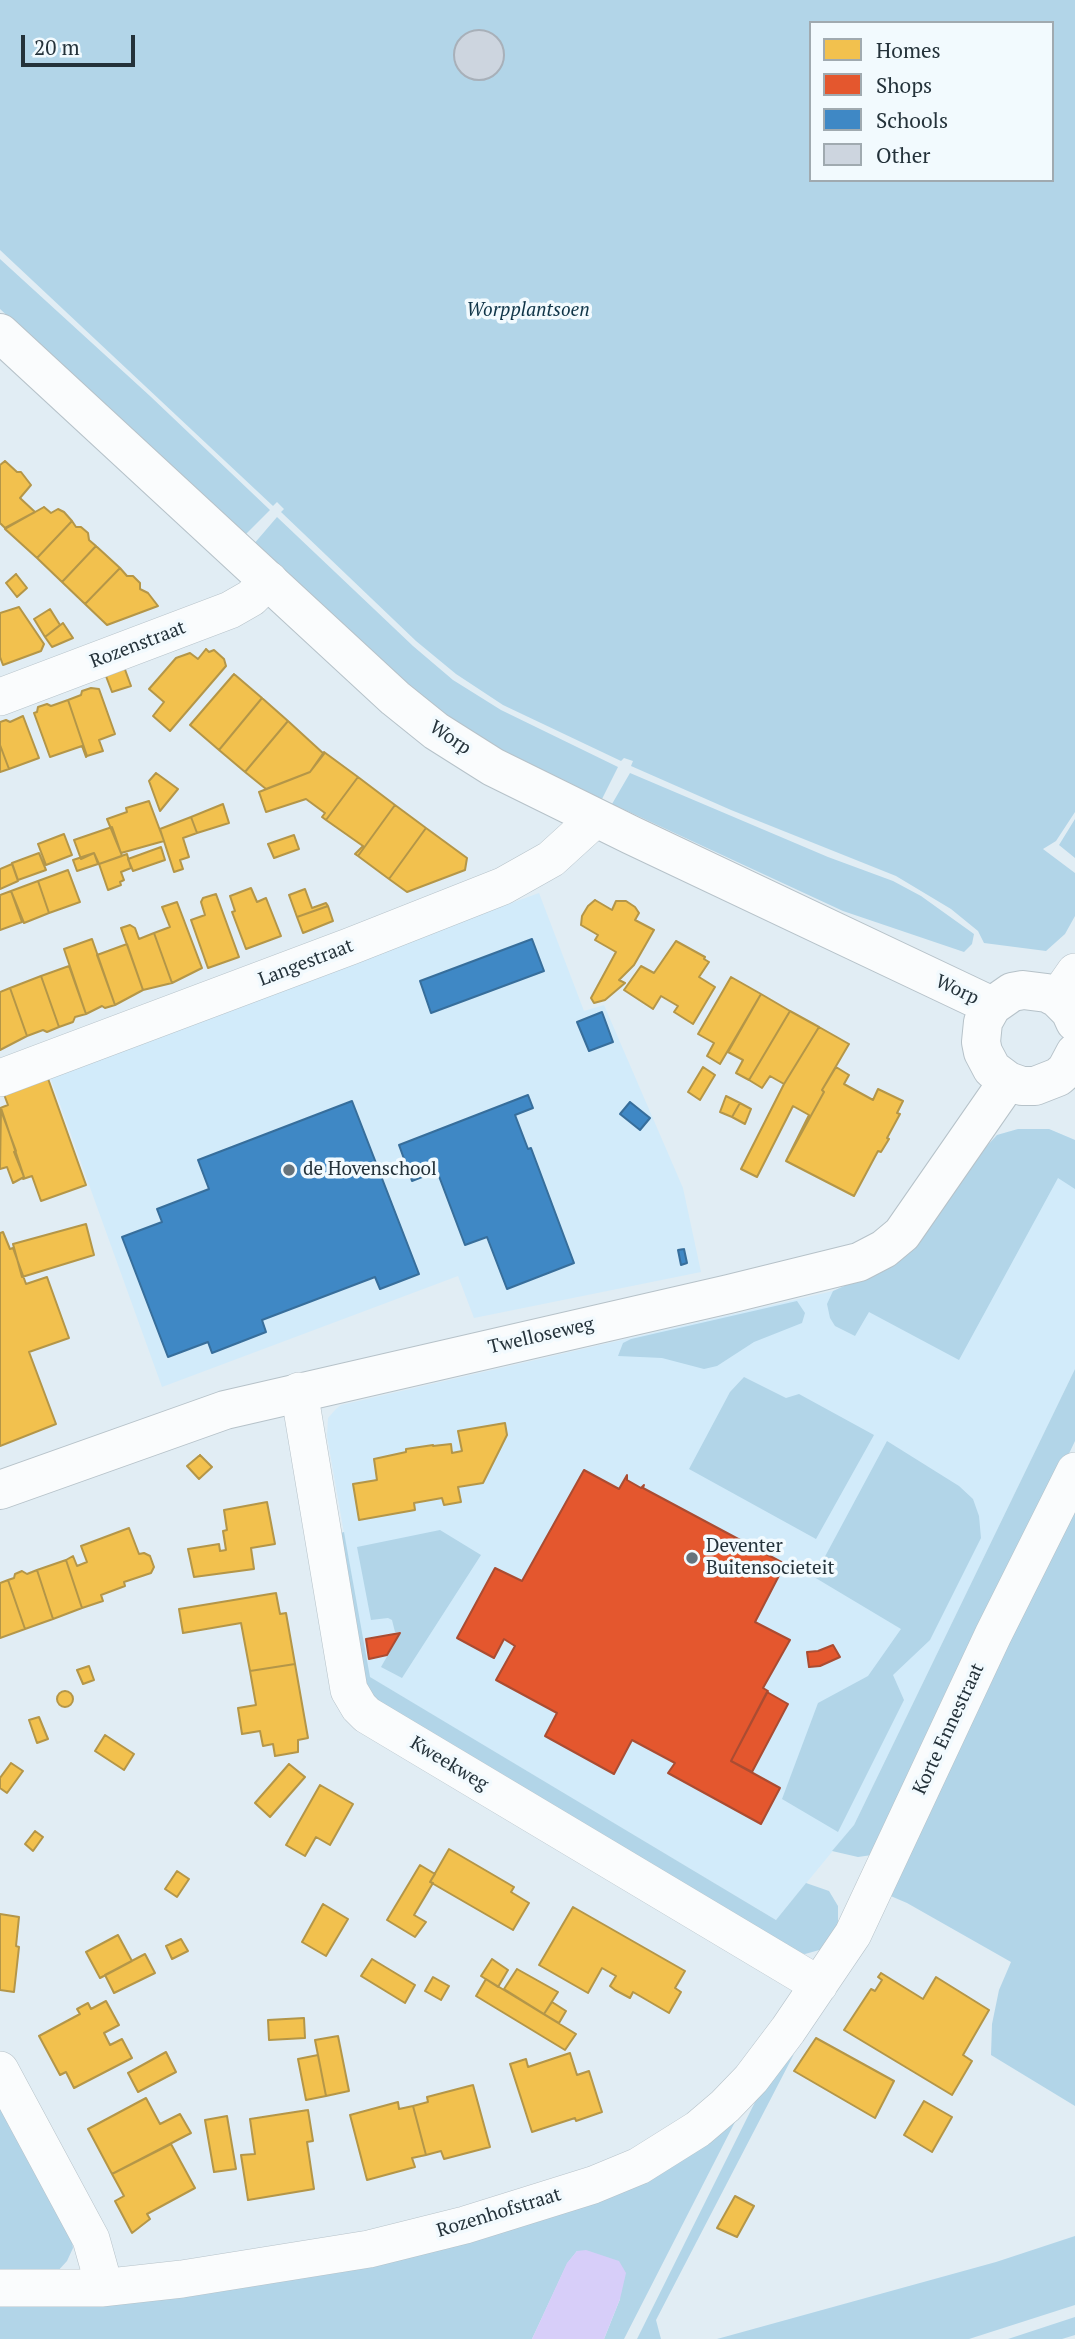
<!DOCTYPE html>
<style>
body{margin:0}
#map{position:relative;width:1075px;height:2339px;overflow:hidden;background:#e1edf4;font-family:"PT Serif",serif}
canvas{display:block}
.legend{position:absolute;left:809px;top:21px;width:245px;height:161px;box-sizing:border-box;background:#f2fafe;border:2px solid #a0aab0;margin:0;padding:9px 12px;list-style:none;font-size:21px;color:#24323a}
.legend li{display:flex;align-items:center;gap:14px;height:35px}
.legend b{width:35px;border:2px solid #a0aab0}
.scale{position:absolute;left:21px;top:35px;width:114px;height:32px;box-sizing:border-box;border:4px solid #24323a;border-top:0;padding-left:9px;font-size:21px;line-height:24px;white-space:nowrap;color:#24323a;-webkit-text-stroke:5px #f2fafe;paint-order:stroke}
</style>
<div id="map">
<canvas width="1075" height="2339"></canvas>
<ul class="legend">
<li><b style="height:19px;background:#f2c14e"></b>Homes</li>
<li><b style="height:19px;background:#e4572e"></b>Shops</li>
<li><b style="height:19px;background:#3f88c5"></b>Schools</li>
<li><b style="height:19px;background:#cdd5df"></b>Other</li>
</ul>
<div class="scale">20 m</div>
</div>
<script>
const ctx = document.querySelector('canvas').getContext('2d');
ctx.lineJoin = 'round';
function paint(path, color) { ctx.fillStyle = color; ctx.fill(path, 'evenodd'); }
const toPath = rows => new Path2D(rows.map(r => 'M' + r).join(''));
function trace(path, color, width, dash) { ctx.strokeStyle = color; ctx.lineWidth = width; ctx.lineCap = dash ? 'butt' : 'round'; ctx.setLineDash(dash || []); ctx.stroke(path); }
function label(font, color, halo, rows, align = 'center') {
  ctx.font = font + ' "PT Serif",serif'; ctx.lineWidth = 7; ctx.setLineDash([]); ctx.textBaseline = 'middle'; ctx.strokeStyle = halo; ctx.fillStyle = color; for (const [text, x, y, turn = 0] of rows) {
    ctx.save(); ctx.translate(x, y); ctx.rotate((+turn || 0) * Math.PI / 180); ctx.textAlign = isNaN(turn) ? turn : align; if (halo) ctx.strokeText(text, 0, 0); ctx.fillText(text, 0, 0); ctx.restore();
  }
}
paint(toPath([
 [539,893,584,1011,604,1005,683,1188,701,1272,474,1318,458,1276,162,1387,48,1071],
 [1018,1129,1049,1129,1075,1140,1075,1369,854,1825,776,1920,369,1677,327,1436,328,1418,336,1409,341,1405,833,1291,867,1276,923,1234,985,1148,997,1135]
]), '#d2ebfa');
paint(toPath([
 [0,0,1075,0,1075,812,1056,841,1043,849,1075,873,1075,916,1065,934,1046,951,984,943,978,931,951,909,896,876,731,810,631,766,633,761,624,758,621,761,503,705,456,674,416,641,281,512,284,509,277,502,273,506,0,250],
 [811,23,1052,23,1052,180,811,180],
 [0,259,150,396,270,510,244,536,0,309],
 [277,517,413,646,453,680,501,710,618,767,602,799,510,757,438,711,341,626,253,545],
 [630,773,828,857,893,881,921,896,974,934,972,944,964,952,843,911,612,804],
 [1075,819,1075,858,1059,845],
 [1018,1129,1049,1129,1075,1140,1075,1189,1058,1178,959,1360,869,1312,855,1336,835,1326,830,1318,827,1304,833,1291,867,1276,923,1234,985,1148,997,1135],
 [797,1301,805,1313,802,1323,754,1342,717,1366,704,1369,662,1358,618,1356,623,1343,631,1339],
 [1075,1369,1075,1441,879,1854,858,1857,832,1851,854,1825],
 [744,1377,786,1398,799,1394,874,1435,816,1539,689,1469,730,1392],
 [887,1441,959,1486,973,1499,979,1516,981,1538,930,1640,893,1675,904,1700,838,1832,782,1799,818,1703,868,1676,901,1629,814,1577],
 [1075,1496,1075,2106,991,2055,992,2024,999,1990,1011,1962,907,1903,886,1894],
 [440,1530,481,1555,402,1678,381,1667,401,1632,395,1632,392,1620,388,1618,371,1620,357,1547],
 [344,1532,370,1677,776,1920,806,1883,829,1891,838,1906,838,1930,823,1949,805,1954,792,1952,375,1701,363,1684,336,1534],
 [794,2054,656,2320,661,2339,637,2339,759,2094],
 [0,2099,71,2234,73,2248,67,2261,56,2273,0,2275],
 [737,2118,624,2339,604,2339,620,2299,577,2251,567,2264,532,2339,0,2339,0,2304,326,2271],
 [1075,2236,1075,2305,969,2339,717,2339,996,2262],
 [1075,2317,1075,2335,1062,2339,1008,2339]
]), '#b2d5e8');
paint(toPath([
 [586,2250,619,2261,626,2273,620,2299,604,2339,532,2339,567,2263,577,2251]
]), '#d7cef9');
const homes = toPath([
 [5,461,17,472,21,472,31,485,20,498,35,512,5,528,0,523,0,465,5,461],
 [44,507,51,513,58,509,64,512,72,521,37,558,5,529,44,507],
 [72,521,76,527,81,527,88,533,89,540,96,546,62,582,37,558,72,521],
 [96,546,120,568,85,604,62,582,96,546],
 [120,568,127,576,133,576,140,583,140,589,148,593,158,606,107,625,85,604,120,568],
 [16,574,27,588,17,597,6,583,16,574],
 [19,607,44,644,41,651,3,665,0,657,0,613,19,607],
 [50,609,60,625,45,637,34,619,50,609],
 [63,623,73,638,52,647,45,637,63,623],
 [206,649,209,652,214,650,224,659,226,666,170,731,153,716,164,702,149,689,176,658,190,653,198,659,206,649],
 [123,664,131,686,112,692,104,671,123,664],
 [234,674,262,698,219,750,190,725,234,674],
 [91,688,99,689,115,734,99,740,103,751,87,756,68,700,81,695,82,691,91,688],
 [262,698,288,721,245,772,219,750,262,698],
 [68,700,87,756,86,757,82,746,50,757,34,713,37,712,38,707,47,704,51,706,68,700],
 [23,716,39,758,9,769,0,745,0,722,6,720,10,722,23,716],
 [288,721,324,754,310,772,266,789,245,772,288,721],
 [0,745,9,769,0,772,0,745],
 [324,752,358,777,326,820,322,817,325,813,306,799,266,812,259,792,310,772,324,752],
 [156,773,178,789,160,811,149,781,156,773],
 [358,777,395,805,358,856,355,854,363,846,326,820,358,777],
 [149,801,164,841,121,853,107,819,127,812,126,808,149,801],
 [223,804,229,823,197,833,191,817,223,804],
 [395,805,426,828,389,879,358,856,395,805],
 [191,817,197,833,183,838,189,857,180,860,183,869,174,872,160,829,191,817],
 [112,827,122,856,99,864,94,853,81,859,74,840,112,827],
 [426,828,467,858,465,870,407,892,389,879,426,828],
 [64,834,72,855,46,865,38,844,64,834],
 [294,835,299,849,274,858,268,844,294,835],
 [161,847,165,860,133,871,128,859,161,847],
 [39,853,46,870,18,880,12,863,39,853],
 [94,853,98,864,77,871,73,860,94,853],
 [127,854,131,868,121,872,124,880,120,882,121,885,108,890,99,864,127,854],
 [12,864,18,881,0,889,0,869,12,864],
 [68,870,80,902,49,913,38,881,68,870],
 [38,881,49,913,24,923,11,891,38,881],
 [251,888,257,902,266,898,281,936,246,949,232,912,235,911,230,896,251,888],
 [305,889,312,908,326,903,328,906,297,917,289,895,305,889],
 [11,891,22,922,0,930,0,895,11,891],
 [216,894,239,957,208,968,191,920,205,915,201,902,203,898,216,894],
 [595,900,612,910,616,901,626,901,635,907,639,913,635,920,654,930,634,965,619,980,625,983,605,1000,594,1003,591,998,616,952,595,940,598,935,581,925,582,916,588,906,595,900],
 [177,902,202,968,172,983,154,933,170,927,162,907,177,902],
 [328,906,333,921,303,933,297,917,328,906],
 [130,925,135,928,139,939,154,933,172,983,143,990,121,928,130,925],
 [92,939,115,1005,105,1008,102,1006,86,1014,64,949,92,939],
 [676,941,705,957,704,959,709,962,699,977,715,987,693,1024,674,1012,678,1006,661,996,653,1009,624,990,641,966,654,973,676,941],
 [127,944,143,990,115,1005,97,955,127,944],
 [69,966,86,1014,75,1017,73,1022,59,1027,41,976,69,966],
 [41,976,59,1027,47,1032,43,1030,27,1036,10,988,41,976],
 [731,977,761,994,720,1064,707,1056,714,1043,698,1034,731,977],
 [10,988,27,1036,0,1050,0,992,10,988],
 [761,994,790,1011,749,1080,736,1073,743,1060,728,1052,761,994],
 [790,1011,819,1027,784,1084,770,1076,762,1088,749,1080,790,1011],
 [819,1027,849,1044,822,1090,824,1092,786,1161,809,1115,793,1106,757,1177,741,1169,784,1084,819,1027],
 [703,1067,715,1075,700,1100,688,1092,703,1067],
 [836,1067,849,1075,844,1084,873,1100,878,1089,903,1101,897,1113,900,1114,887,1138,889,1139,881,1152,878,1151,854,1196,786,1161,824,1092,822,1090,836,1067],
 [46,1073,86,1185,41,1201,32,1176,23,1179,24,1177,14,1152,16,1151,0,1108,8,1105,2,1089,46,1073],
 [726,1096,740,1103,732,1117,720,1112,726,1096],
 [740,1103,751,1109,745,1124,732,1117,740,1103],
 [1,1108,24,1177,13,1183,7,1167,0,1169,1,1108],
 [86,1224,94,1255,22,1277,13,1244,86,1224],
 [3,1232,10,1249,13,1248,26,1284,47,1277,69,1338,29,1352,56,1424,0,1446,0,1233,3,1232],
 [505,1423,507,1435,483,1483,458,1487,461,1502,444,1505,442,1498,414,1503,415,1510,359,1520,353,1484,377,1480,374,1459,406,1452,406,1449,433,1445,433,1446,451,1444,452,1453,462,1451,458,1431,505,1423],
 [200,1455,212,1467,199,1479,187,1466,200,1455],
 [267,1502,275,1544,251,1548,254,1569,194,1577,188,1549,219,1544,220,1551,226,1550,223,1531,227,1530,224,1510,267,1502],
 [129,1528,139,1554,144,1553,150,1556,154,1567,151,1573,124,1582,125,1586,101,1595,103,1601,82,1608,66,1560,73,1556,77,1566,87,1562,81,1546,129,1528],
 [66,1560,82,1608,53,1619,37,1570,66,1560],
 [37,1570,53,1619,25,1629,8,1580,14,1578,15,1574,22,1571,27,1574,37,1570],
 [8,1580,25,1629,0,1638,0,1583,8,1580],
 [276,1593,280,1614,286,1613,295,1664,250,1671,241,1623,183,1633,179,1609,276,1593],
 [295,1664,308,1738,298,1740,298,1752,275,1756,273,1744,263,1746,260,1731,242,1734,238,1708,256,1705,250,1671,295,1664],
 [89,1666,94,1680,83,1684,77,1670,89,1666],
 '57 1699a8 8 0 1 1 16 0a8 8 0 1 1-16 0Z',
 [39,1717,48,1739,37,1743,29,1720,39,1717],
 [105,1735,134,1754,124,1770,95,1751,105,1735],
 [11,1763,23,1771,7,1793,0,1788,0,1778,11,1763],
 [289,1764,305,1777,270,1817,255,1803,289,1764],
 [320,1785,353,1804,330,1845,316,1837,305,1856,286,1845,320,1785],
 [35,1831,43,1837,33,1851,25,1844,35,1831],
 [449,1849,514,1887,511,1892,529,1903,513,1930,430,1882,449,1849],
 [420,1865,435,1874,430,1882,433,1883,414,1915,426,1922,415,1937,387,1920,420,1865],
 [177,1871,189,1879,177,1897,165,1889,177,1871],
 [323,1904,348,1919,326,1956,302,1942,323,1904],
 [573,1907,685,1971,675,1988,681,1992,669,2013,633,1992,630,1998,615,1990,610,1986,616,1976,602,1968,588,1993,539,1965,573,1907],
 [0,1914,19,1917,16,1946,19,1947,14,1992,0,1990,0,1914],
 [118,1935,132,1961,100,1978,86,1952,118,1935],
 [181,1939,188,1951,172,1959,166,1946,181,1939],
 [145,1954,155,1973,114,1993,105,1975,145,1954],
 [372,1959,415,1985,405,2003,361,1976,372,1959],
 [492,1959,508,1970,498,1987,481,1976,492,1959],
 [517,1969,558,1992,544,2014,504,1989,517,1969],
 [881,1973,923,1999,936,1977,989,2010,963,2055,972,2061,952,2095,844,2030,871,1989,875,1991,882,1980,878,1977,881,1973],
 [433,1977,449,1986,441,2000,425,1991,433,1977],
 [486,1979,576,2034,565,2050,476,1996,486,1979],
 [106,2001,119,2025,104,2033,110,2045,122,2039,132,2058,74,2088,66,2072,60,2075,39,2036,80,2014,77,2009,88,2003,91,2009,106,2001],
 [552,2002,566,2011,559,2023,544,2014,552,2002],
 [304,2018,305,2038,269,2040,268,2020,304,2018],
 [338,2036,349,2091,326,2096,315,2040,338,2036],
 [816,2038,894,2081,875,2118,794,2071,816,2038],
 [166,2052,176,2072,138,2092,128,2073,166,2052],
 [570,2053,577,2075,589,2071,602,2112,576,2121,575,2118,532,2132,510,2064,526,2059,528,2067,570,2053],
 [318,2055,326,2096,306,2100,298,2059,318,2055],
 [473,2085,490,2147,444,2159,441,2151,426,2155,413,2106,428,2102,427,2097,473,2085],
 [146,2098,160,2124,180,2114,191,2133,112,2174,88,2129,146,2098],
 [924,2101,952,2117,932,2152,904,2135,924,2101],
 [398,2102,399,2109,413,2106,426,2155,412,2158,415,2167,367,2180,350,2115,398,2102],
 [308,2110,313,2141,307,2142,314,2189,248,2200,241,2155,255,2154,250,2119,308,2110],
 [227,2116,236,2169,214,2172,205,2120,227,2116],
 [171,2144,195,2188,147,2214,150,2219,132,2233,115,2201,124,2196,112,2174,171,2144],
 [735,2196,754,2206,737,2237,717,2228,735,2196]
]);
paint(homes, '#f2c14e');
trace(homes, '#b49648', 2);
const shops = toPath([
 [584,1470,619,1489,627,1475,627,1480,641,1488,644,1485,643,1488,785,1564,755,1622,790,1640,763,1688,768,1691,731,1761,780,1788,761,1824,668,1773,675,1763,632,1740,614,1774,545,1736,557,1713,496,1680,515,1646,504,1639,494,1658,457,1638,495,1568,522,1581,584,1470],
 [400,1633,387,1655,369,1659,366,1639,400,1633],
 [833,1645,840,1657,820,1666,809,1667,807,1652,818,1651,833,1645],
 [767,1692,788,1704,752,1772,731,1761,767,1692]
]);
paint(shops, '#e4572e');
trace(shops, '#aa4c32', 2);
const schools = toPath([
 [532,939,544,971,431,1013,420,981,532,939],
 [602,1012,613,1042,589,1051,577,1022,602,1012],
 [528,1095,533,1108,515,1115,528,1149,531,1148,574,1263,507,1289,487,1237,465,1245,437,1171,412,1181,399,1145,528,1095],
 [352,1101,419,1274,380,1289,375,1277,262,1320,266,1332,212,1353,208,1342,168,1357,122,1237,162,1222,157,1209,209,1189,198,1160,352,1101],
 [630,1102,650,1118,640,1130,620,1114,630,1102],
 [684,1249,687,1263,681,1265,678,1250,684,1249]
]);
paint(schools, '#3f88c5');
trace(schools, '#376e9b', 2);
const building = toPath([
 '454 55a25 25 0 1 1 50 0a25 25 0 1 1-50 0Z'
]);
paint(building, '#cdd5df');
trace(building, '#a8b0b9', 2);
const minor = toPath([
 [0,697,230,610,251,598,269,580],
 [1057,998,1075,972],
 [0,1078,351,946,503,886,551,859,596,818],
 [299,1391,349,1690,359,1707,367,1715,819,1985],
 [0,2070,91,2239,100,2271,101,2288],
 [0,2288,101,2288,182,2279,369,2249,465,2225,593,2185,639,2166,698,2129,725,2106,751,2079,788,2030,853,1934,993,1635,1075,1471]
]);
const tertiary = toPath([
 [0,333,395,698,436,731,493,767,631,835,992,1006],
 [1075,1022,1070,1011,1057,998,1047,993,1023,990,1012,992,992,1006,983,1022,981,1042,983,1052,992,1069,1008,1081,1022,1086,1035,1086,1058,1077,1066,1070,1075,1053],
 [0,1490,225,1410,729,1294,859,1262,884,1249,902,1234,1008,1081]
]);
trace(minor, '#b6c2c9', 38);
trace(tertiary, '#b6c2c9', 40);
trace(minor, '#fafcfd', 37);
trace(tertiary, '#fafcfd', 38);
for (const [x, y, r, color] of [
 [289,1170,7,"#66737b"],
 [692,1558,7,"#66737b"]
]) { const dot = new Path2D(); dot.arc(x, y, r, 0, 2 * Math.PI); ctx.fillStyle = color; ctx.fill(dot); trace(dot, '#f2fafe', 2.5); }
label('italic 19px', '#103548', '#f2fafe', [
 ["Worpplantsoen",528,311]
]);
label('19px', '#24323a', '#f2fafe', [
 ["Rozenstraat",138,645,-21],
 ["Worp",450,738,34],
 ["Langestraat",306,963,-21],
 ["Worp",957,990,25],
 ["Twelloseweg",541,1336,-13],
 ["Korte Ennestraat",949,1729,-65],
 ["Kweekweg",449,1764,31],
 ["Rozenhofstraat",499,2213,-17]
]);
label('19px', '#24323a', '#f2fafe', [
 ["de Hovenschool",303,1170],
 ["Deventer",706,1547],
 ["Buitensocieteit",706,1569]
], 'left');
</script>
